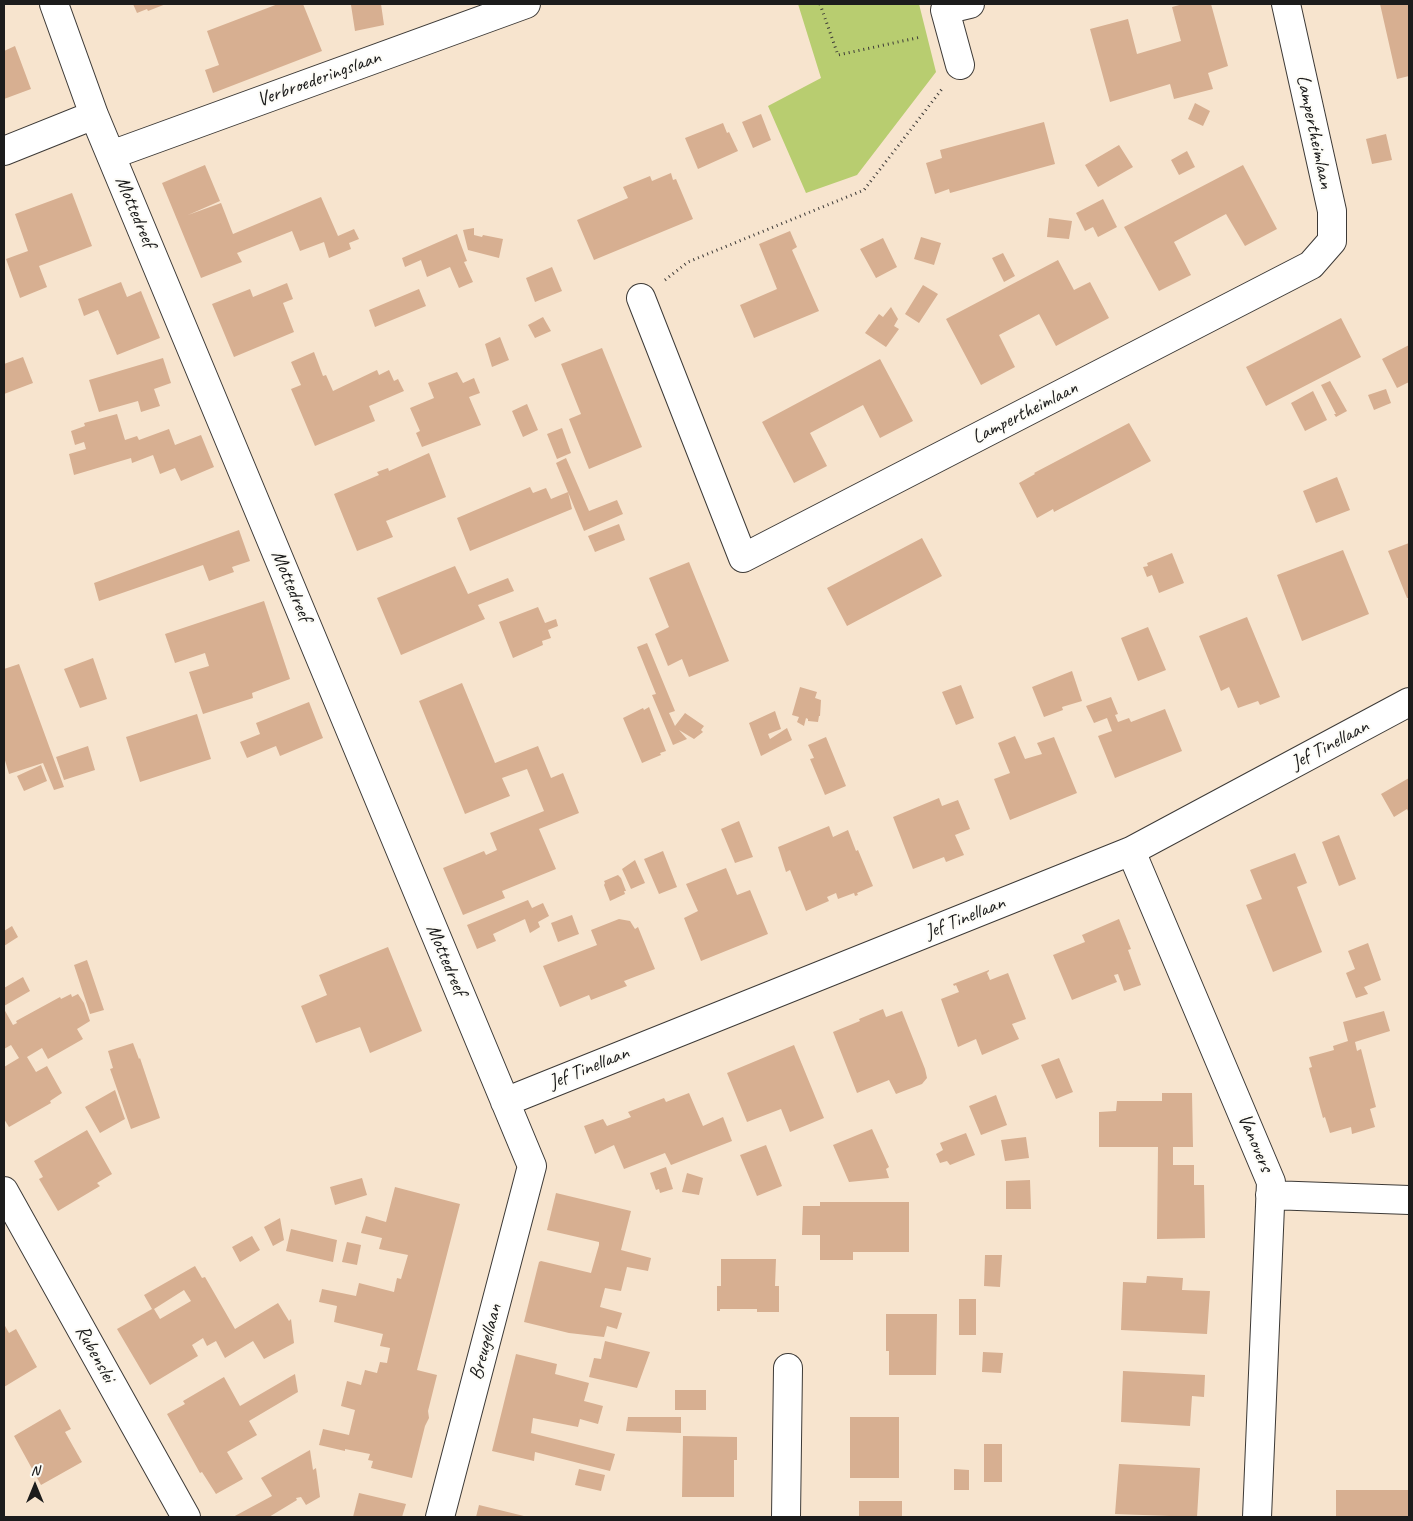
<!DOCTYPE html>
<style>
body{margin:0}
#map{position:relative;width:1413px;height:1521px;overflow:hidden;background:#f7e4ce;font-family:Caveat,sans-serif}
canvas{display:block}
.frame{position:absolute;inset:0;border:5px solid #1c1c1c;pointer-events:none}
.north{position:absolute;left:10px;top:1461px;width:50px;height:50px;-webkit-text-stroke:4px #fdfcf7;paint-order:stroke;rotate:0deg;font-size:14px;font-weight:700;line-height:20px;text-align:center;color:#1c1c1c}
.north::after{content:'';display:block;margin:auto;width:18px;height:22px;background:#1c1c1c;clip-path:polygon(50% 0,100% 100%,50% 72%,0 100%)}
</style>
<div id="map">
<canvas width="1413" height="1521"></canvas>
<div class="frame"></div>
<div class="north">N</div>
</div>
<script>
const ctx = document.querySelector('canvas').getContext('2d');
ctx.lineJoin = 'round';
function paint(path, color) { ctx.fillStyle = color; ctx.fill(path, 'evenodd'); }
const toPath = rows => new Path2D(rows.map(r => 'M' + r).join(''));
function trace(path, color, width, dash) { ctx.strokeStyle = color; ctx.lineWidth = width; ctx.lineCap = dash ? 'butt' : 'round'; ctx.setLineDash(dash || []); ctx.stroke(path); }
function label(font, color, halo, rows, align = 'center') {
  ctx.font = font + ' Caveat,sans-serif'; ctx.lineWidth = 4; ctx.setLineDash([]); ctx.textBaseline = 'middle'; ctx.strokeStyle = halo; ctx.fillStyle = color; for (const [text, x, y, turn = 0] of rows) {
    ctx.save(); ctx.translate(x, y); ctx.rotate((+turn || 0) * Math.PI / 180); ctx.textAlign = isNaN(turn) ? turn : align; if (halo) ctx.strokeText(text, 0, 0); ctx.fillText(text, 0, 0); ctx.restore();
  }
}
paint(toPath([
 [798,4,919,4,936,72,857,175,806,193,768,106,821,78]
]), '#b8cd70');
paint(toPath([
 [133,4,166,4,148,11,147,9,137,13],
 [278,4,303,4,322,51,213,93,205,70,219,65,207,31],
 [357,4,381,4,384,25,355,31,351,5],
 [1183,4,1211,4,1228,66,1208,73,1213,89,1174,99,1170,84,1110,102,1090,29,1128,19,1137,54,1181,41,1172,7],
 [1380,4,1409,4,1409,76,1397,79],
 [15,46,31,89,4,99,4,51],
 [1195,103,1210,111,1203,126,1188,119],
 [761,114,771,140,753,148,742,122],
 [1044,122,1055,164,950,193,949,189,935,194,926,163,942,158,940,150],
 [723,123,727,133,729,132,738,151,698,169,685,138],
 [1386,134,1392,160,1372,164,1366,139],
 [1119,145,1133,167,1098,187,1085,165],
 [1187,151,1195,167,1179,175,1171,160],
 [205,165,220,201,188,215,221,203,233,234,321,197,338,236,354,229,359,239,349,243,351,249,329,258,324,242,300,251,292,231,237,253,242,262,201,278,162,183],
 [1243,165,1277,229,1245,246,1226,214,1174,242,1191,275,1159,291,1124,227],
 [671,173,673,180,676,179,693,219,594,260,577,220,628,198,623,187,650,176,652,181],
 [72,193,92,246,39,266,47,287,20,298,6,259,28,251,15,214],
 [1103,199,1117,227,1098,237,1093,227,1085,231,1076,213],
 [1049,218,1072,221,1069,239,1047,237],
 [474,228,474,235,482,237,483,235,503,239,499,258,468,250,463,230],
 [790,231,797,247,792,250,819,311,754,338,740,305,777,289,759,244],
 [457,234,467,261,464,262,473,282,459,288,450,267,427,277,421,260,405,267,402,258],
 [921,237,941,243,934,265,914,259],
 [883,238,897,267,876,278,860,249],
 [1003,253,1015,276,1004,282,992,258],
 [1058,260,1074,290,1090,282,1109,318,1056,346,1039,314,999,335,1015,367,981,385,946,319],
 [552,267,562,291,535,302,526,278],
 [121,282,127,297,141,291,160,338,117,355,98,310,84,316,78,299],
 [287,283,293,299,283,303,294,332,234,357,212,304,250,289,253,297],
 [923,285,938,294,919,323,905,314],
 [419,289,426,306,375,327,369,310],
 [891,307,898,319,894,326,899,329,886,347,865,333,879,314,883,317],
 [543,317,551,331,535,338,528,325],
 [1341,318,1361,357,1266,406,1246,367],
 [500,337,509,360,492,367,485,344],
 [1409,345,1409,382,1397,388,1382,359],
 [602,348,642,447,589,469,569,419,581,414,561,364],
 [314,352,323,376,326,375,333,391,377,370,379,375,389,370,394,381,398,379,404,391,369,406,375,421,315,446,291,389,301,385,291,362],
 [23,357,33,383,4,394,4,364],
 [163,358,171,383,154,389,160,406,141,412,138,401,99,412,89,380],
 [880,359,913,421,880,438,863,405,810,433,827,466,794,483,762,422],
 [457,372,463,383,474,378,480,393,469,397,481,425,422,447,416,433,420,431,410,408,434,398,428,383],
 [1330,381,1347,411,1336,417,1334,414,1336,414,1321,385],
 [1386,389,1391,403,1374,410,1368,395],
 [1313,391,1327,420,1305,431,1291,403],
 [527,404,538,430,523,437,512,411],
 [117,414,125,440,137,436,139,440,169,429,175,445,201,435,214,467,181,481,175,468,160,474,153,455,132,463,131,458,74,475,69,454,86,449,84,442,75,445,71,431,85,426,84,423],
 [1129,423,1151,461,1054,512,1053,509,1037,518,1019,483,1035,474,1034,473],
 [562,428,571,453,557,459,547,434],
 [429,453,446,497,386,521,393,537,357,551,334,494,379,475,377,472,388,468,389,471],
 [566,458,589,511,617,500,623,514,584,531,556,463],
 [1337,477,1350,510,1316,523,1303,491],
 [530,487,533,493,546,488,551,499,568,492,572,509,470,551,457,518],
 [619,524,625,540,595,552,588,536],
 [239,530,250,561,232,567,234,572,209,581,203,565,99,601,94,583],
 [922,538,942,576,847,626,827,588],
 [1409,543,1409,598,1407,598,1388,551],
 [1343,550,1369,614,1302,641,1277,575],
 [1172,553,1184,583,1159,593,1152,575,1147,577,1143,567,1148,566,1147,563],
 [689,562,729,661,689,677,682,659,668,666,655,634,669,627,649,578],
 [455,566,468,594,508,578,514,591,478,605,485,619,401,655,377,598],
 [264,601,290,679,252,693,253,698,203,714,189,672,209,666,205,653,175,663,165,634],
 [538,607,545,623,556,619,558,626,548,630,551,638,542,641,543,645,513,658,499,622],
 [1247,617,1280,697,1260,705,1258,701,1238,708,1229,687,1221,691,1199,636],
 [1148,627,1166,670,1138,681,1121,638],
 [647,643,675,711,669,713,675,726,685,713,704,726,701,730,703,732,694,739,679,730,687,739,673,745,652,695,656,694,637,647],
 [93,658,107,699,80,708,64,669],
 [19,664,64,787,54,790,43,763,9,774,4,757,4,669],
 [1072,671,1082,701,1062,707,1063,710,1044,717,1032,687],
 [462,683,495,763,538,746,551,778,563,773,579,813,539,829,556,869,502,891,505,898,463,915,443,868,484,851,486,855,497,850,490,833,544,811,527,769,502,778,510,796,465,814,419,701],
 [961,685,974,718,956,725,942,692],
 [800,687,817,692,815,698,821,700,820,716,819,716,818,722,808,721,808,719,806,718,804,726,797,722,799,717,792,715],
 [1111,697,1118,714,1115,715,1118,722,1129,718,1131,722,1165,709,1182,751,1115,778,1098,736,1112,731,1107,718,1094,723,1086,706],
 [309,702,323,738,280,756,276,746,247,758,240,742,260,734,256,723],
 [649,707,666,751,660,753,661,755,642,763,623,718,643,708,644,710],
 [775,711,781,729,768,734,770,739,787,728,792,740,761,756,749,723],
 [197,714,211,759,140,782,126,737],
 [1015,736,1025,759,1042,754,1037,743,1054,737,1077,793,1010,820,994,779,1010,773,998,743],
 [826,737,846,786,825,795,810,759,814,758,808,745],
 [88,746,95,770,64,780,56,757],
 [41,765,47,781,24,791,17,776],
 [1409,778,1409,813,1407,809,1394,817,1381,794],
 [939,798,942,806,958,800,970,829,955,835,964,855,946,862,944,857,913,869,893,817],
 [739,821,753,857,735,863,721,829],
 [829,826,833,837,848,830,856,851,858,850,873,886,857,893,858,895,855,896,854,893,838,899,836,893,827,897,829,901,806,911,790,870,786,872,778,847],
 [1339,835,1356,879,1339,886,1322,842],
 [663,851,677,887,659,894,644,859],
 [1295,853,1307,883,1297,887,1322,952,1273,972,1246,905,1262,899,1250,870],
 [635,860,645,883,631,889,622,869],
 [726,868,737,895,750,890,768,934,701,961,684,918,698,911,686,884],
 [618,875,621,878,626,891,624,891,625,894,610,901,604,885,605,883,604,881],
 [528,900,532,908,543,903,549,916,538,922,540,927,530,933,525,919,493,934,496,941,477,949,467,925],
 [572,915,579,934,558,942,551,923],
 [619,919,630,921,635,929,638,927,655,969,624,981,627,986,591,1000,589,995,560,1007,543,966,597,945,591,930],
 [1119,919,1131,949,1128,950,1141,985,1124,991,1118,974,1114,975,1117,982,1072,1000,1053,955,1085,942,1082,935],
 [12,926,18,937,4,946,4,931],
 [1368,943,1381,980,1364,987,1368,994,1356,998,1346,973,1355,969,1348,951],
 [388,947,422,1031,370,1053,360,1027,316,1043,301,1006,327,995,319,975],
 [87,960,104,1010,90,1014,74,965],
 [989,970,989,971,987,973,990,980,1008,973,1026,1019,1012,1024,1019,1039,982,1055,976,1039,958,1047,941,999,959,992,956,985,954,986,953,984],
 [23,977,30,991,4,1006,4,988],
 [71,994,72,997,78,994,84,1003,90,1021,77,1029,83,1039,48,1059,42,1048,27,1057,36,1072,47,1066,62,1093,50,1101,51,1103,9,1127,4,1119,4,1067,19,1058,11,1045,4,1049,4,1009,13,1025,17,1023,16,1021,60,997,61,999],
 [883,1009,886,1017,902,1011,925,1069,927,1078,922,1084,896,1094,889,1080,857,1093,833,1032,860,1021,859,1019],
 [1384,1011,1390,1031,1355,1042,1357,1051,1361,1049,1376,1107,1370,1109,1375,1127,1352,1134,1351,1127,1330,1133,1325,1117,1323,1118,1309,1068,1312,1067,1309,1057,1334,1050,1333,1046,1348,1041,1343,1022],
 [133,1043,139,1059,140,1058,160,1118,131,1129,110,1069,113,1068,108,1051],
 [794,1045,824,1118,790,1132,781,1109,747,1122,727,1073],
 [1059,1058,1073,1092,1056,1099,1041,1065],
 [115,1090,125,1119,100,1133,85,1107],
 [689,1093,703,1126,723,1117,732,1141,671,1165,665,1153,624,1169,614,1145,595,1154,584,1126,603,1119,607,1126,631,1117,628,1112,664,1098,666,1102],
 [1162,1093,1192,1093,1193,1147,1173,1147,1173,1165,1194,1165,1194,1185,1204,1185,1205,1238,1157,1239,1158,1147,1099,1147,1099,1112,1116,1111,1117,1101,1162,1101],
 [996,1095,1007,1125,981,1135,969,1106],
 [872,1129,889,1167,886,1169,889,1178,849,1182,833,1145],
 [87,1130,112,1174,97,1183,100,1186,58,1211,39,1179,43,1177,34,1161],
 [966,1133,975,1155,950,1165,947,1161,940,1163,936,1154,943,1150,940,1143],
 [1026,1137,1029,1158,1005,1161,1001,1140],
 [766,1145,782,1186,757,1196,740,1155],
 [666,1167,673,1189,660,1193,659,1189,656,1190,650,1173],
 [687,1173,703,1178,699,1195,682,1192],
 [362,1178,367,1195,335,1205,330,1187],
 [1030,1180,1031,1209,1006,1209,1006,1181],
 [395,1187,460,1204,417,1370,437,1375,428,1411,429,1418,425,1426,412,1478,371,1468,373,1461,368,1460,370,1454,345,1449,345,1451,319,1445,323,1429,349,1435,355,1410,341,1406,347,1381,361,1385,365,1370,377,1373,380,1362,387,1363,390,1348,380,1346,383,1334,334,1322,337,1306,319,1302,322,1289,356,1296,359,1283,394,1292,397,1278,401,1279,408,1255,379,1249,382,1238,361,1233,366,1216,386,1222],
 [556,1193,631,1211,621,1250,651,1258,648,1271,627,1267,621,1291,605,1288,600,1307,622,1313,617,1329,607,1326,604,1337,569,1333,524,1322,539,1262,541,1261,591,1273,599,1245,599,1242,547,1230],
 [820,1202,909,1202,909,1252,853,1252,853,1260,820,1260,820,1235,802,1235,803,1206,820,1206],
 [280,1218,284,1240,273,1246,264,1227],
 [291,1229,337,1240,333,1262,286,1251],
 [252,1236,260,1250,240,1262,232,1247],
 [347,1242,361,1245,357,1265,342,1262],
 [985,1255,1002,1255,1000,1287,984,1286],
 [721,1259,776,1259,775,1286,779,1286,779,1312,757,1312,757,1309,720,1309,720,1311,717,1311,717,1286,721,1286],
 [195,1266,202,1278,205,1277,235,1329,278,1303,289,1321,291,1319,294,1343,264,1359,253,1341,225,1358,216,1341,207,1346,203,1338,192,1345,198,1356,150,1385,117,1329,152,1309,144,1295],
 [184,1290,191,1301,160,1319,154,1309],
 [1147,1276,1183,1278,1182,1290,1210,1291,1207,1334,1121,1330,1123,1282,1146,1283],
 [959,1299,976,1299,976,1335,959,1335],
 [886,1314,937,1314,936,1375,889,1375,889,1351,886,1351],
 [4,1324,9,1333,16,1329,37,1367,4,1387],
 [605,1341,650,1352,637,1388,589,1377,594,1358,601,1359],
 [983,1352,1003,1353,1001,1373,982,1372],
 [516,1354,557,1364,555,1374,589,1383,584,1401,603,1406,598,1424,580,1419,578,1427,533,1418,531,1433,615,1454,610,1471,535,1452,534,1461,492,1451],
 [1123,1371,1205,1375,1204,1397,1192,1396,1190,1426,1121,1422],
 [295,1374,298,1392,249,1421,257,1435,227,1452,243,1479,216,1494,202,1472,200,1473,167,1414,185,1404,183,1401,224,1377,240,1406],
 [675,1390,706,1390,706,1410,675,1410],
 [60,1409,71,1429,65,1432,82,1462,41,1485,14,1436],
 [628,1417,681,1417,681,1433,626,1431],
 [850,1417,899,1417,899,1478,850,1478],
 [683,1436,737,1437,737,1460,734,1460,734,1497,682,1497],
 [984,1444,1002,1444,1002,1482,984,1482],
 [310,1450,313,1470,316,1468,320,1497,306,1505,301,1497,296,1498,297,1500,269,1517,233,1517,272,1496,261,1478],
 [1119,1464,1200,1468,1197,1517,1115,1514],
 [579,1469,605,1475,601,1491,575,1485],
 [954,1469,969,1470,969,1490,954,1490],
 [1336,1490,1409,1490,1409,1517,1336,1517],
 [359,1493,406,1504,402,1517,353,1517],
 [859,1501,902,1501,902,1517,859,1517],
 [479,1505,528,1517,476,1517]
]), '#d7af91');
const street = toPath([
 [54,4,94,115,532,1166,440,1517],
 [960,65,945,10,970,4],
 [4,151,94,115],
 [111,155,526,4],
 [641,298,743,558,1311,265,1332,241,1332,211,1286,4],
 [1131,851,1271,1182,1257,1517],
 [505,1102,1131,851,1409,702],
 [4,1191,186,1517],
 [1270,1195,1409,1200],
 [786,1517,788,1368]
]);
trace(street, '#3d3a37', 30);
trace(toPath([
 [820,4,838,55,921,37],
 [665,280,688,262,864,190,942,89]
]), '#3d3a37', 3, [1, 4]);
trace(street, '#fff', 28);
label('20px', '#1c1c1c', '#fdfcf7', [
 ["Verbroederingslaan",319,79,-20],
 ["Lampertheimlaan",1314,132,78],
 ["Mottedreef",135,212,67],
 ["Lampertheimlaan",1025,413,-27],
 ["Mottedreef",291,586,67],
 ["Jef Tinellaan",1330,745,-28],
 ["Jef Tinellaan",965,918,-22],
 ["Mottedreef",446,960,67],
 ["Jef Tinellaan",589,1068,-22],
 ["Vanovers",1255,1143,67],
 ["Breugellaan",486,1342,-75],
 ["Rubenslei",95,1354,61]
]);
</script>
